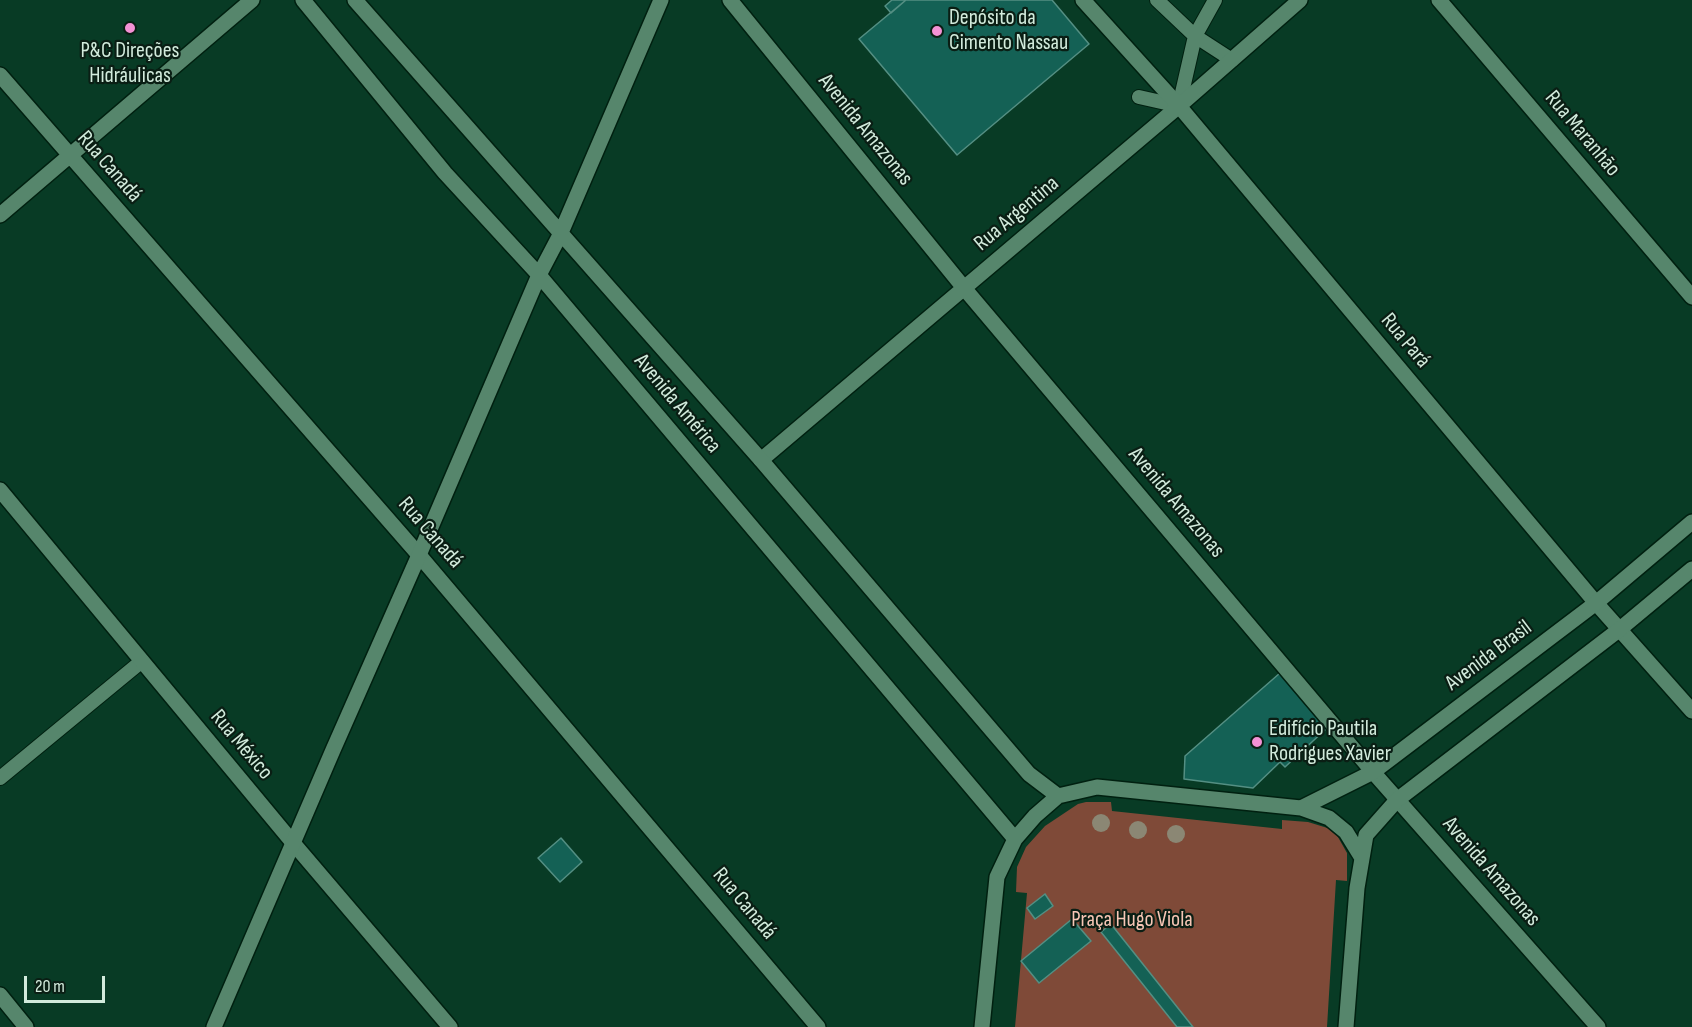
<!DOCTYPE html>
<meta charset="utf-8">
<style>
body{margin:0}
#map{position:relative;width:1692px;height:1027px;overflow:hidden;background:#083b25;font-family:"Sofia Sans Condensed",sans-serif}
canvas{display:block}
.scale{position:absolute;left:24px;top:976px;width:81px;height:27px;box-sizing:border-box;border:3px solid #d2ebdc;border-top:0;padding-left:8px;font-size:18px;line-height:21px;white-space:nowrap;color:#d2ebdc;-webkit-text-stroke:4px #0a1e14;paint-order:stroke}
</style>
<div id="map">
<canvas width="1692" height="1027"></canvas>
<div class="scale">20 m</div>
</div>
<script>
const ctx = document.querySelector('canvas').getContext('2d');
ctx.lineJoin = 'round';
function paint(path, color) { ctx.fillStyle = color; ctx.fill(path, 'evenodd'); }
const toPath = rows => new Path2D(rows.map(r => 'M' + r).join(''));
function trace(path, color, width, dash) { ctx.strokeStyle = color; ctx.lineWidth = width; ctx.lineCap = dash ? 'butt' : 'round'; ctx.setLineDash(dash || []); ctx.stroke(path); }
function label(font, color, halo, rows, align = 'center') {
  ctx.font = font + ' "Sofia Sans Condensed",sans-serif'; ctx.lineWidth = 4.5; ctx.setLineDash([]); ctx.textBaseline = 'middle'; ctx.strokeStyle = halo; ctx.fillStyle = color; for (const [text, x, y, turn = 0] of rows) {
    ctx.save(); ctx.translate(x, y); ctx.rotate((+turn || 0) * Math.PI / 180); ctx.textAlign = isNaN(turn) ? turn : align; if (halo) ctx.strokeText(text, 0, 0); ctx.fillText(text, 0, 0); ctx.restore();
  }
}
paint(toPath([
 [1086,802,1111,802,1112,811,1282,829,1282,820,1308,822,1334,830,1347,853,1347,881,1336,880,1327,1027,1015,1027,1027,893,1016,892,1017,867,1026,847,1045,826,1078,804]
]), '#7f4a38');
const building = toPath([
 [892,0,906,0,891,13,885,6,892,0],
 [906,0,1052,0,1089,44,957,155,859,39,906,0],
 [1280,673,1327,728,1285,767,1280,762,1253,788,1184,779,1185,756,1280,673],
 [561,838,582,862,560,882,538,858,561,838],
 [1045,894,1053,906,1035,919,1027,908,1045,894],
 [1072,919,1091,941,1039,983,1021,961,1072,919],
 [1111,924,1193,1027,1177,1027,1101,932,1111,924]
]);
paint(building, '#146155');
trace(building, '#548f83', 1.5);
const lane = toPath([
 [1157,0,1195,36,1232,60],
 [1139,97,1179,106,1195,36,1215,0],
 [0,778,142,661]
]);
const street = toPath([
 [730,0,964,288,1373,772,1598,1027],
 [1083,0,1179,106,1596,603,1692,711],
 [1439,0,1692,297],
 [0,75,419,555,818,1027],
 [0,215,252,0],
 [761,460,1179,106,1300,0],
 [0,490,294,844,450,1027],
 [0,995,26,1027]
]);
const secondary = toPath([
 [303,0,445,173,539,275,1015,839],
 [355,0,761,460,1029,774,1058,796],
 [1301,808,1373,772,1596,603,1692,522],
 [214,1027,333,750,419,555,539,275,560,235,661,0],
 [982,1027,997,877,1015,839,1035,816,1058,796,1097,787,1301,808,1329,818,1346,832,1362,858],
 [1346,1027,1357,888,1366,835,1397,800,1620,629,1692,569]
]);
trace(lane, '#002010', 16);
trace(street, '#002010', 18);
trace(secondary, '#002010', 18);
trace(lane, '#56866c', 14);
trace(street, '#56866c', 15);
trace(secondary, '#56866c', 15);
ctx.fillStyle = '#8b8774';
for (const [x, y] of [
 [1101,823],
 [1138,830],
 [1176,834]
]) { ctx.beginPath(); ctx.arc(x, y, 9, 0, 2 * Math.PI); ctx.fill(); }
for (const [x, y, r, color] of [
 [130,28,6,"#f391d5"],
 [937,31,6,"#f391d5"],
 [1257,742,6,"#f391d5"]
]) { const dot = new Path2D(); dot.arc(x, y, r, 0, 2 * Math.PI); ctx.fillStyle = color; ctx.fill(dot); trace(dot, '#0a1e14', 2); }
label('22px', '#d2ebdc', '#0a1e14', [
 ["Depósito da",949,18],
 ["Cimento Nassau",949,43],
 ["P&C Direções",130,51,"center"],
 ["Hidráulicas",130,76,"center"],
 ["Edifício Pautila",1269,729],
 ["Rodrigues Xavier",1269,754]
], 'left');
label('22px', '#d2ebdc', '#0a1e14', [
 ["Avenida Amazonas",865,130,51],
 ["Rua Maranhão",1582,134,50],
 ["Rua Canadá",109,167,49],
 ["Rua Argentina",1017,214,-40],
 ["Rua Pará",1405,341,50],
 ["Avenida América",677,404,50],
 ["Avenida Amazonas",1176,503,50],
 ["Rua Canadá",430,533,49],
 ["Avenida Brasil",1489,656,-37],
 ["Rua México",241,745,50],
 ["Avenida Amazonas",1491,872,49],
 ["Rua Canadá",744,904,50]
]);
label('22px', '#f7c6b5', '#0a1e14', [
 ["Praça Hugo Viola",1132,920]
]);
</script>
